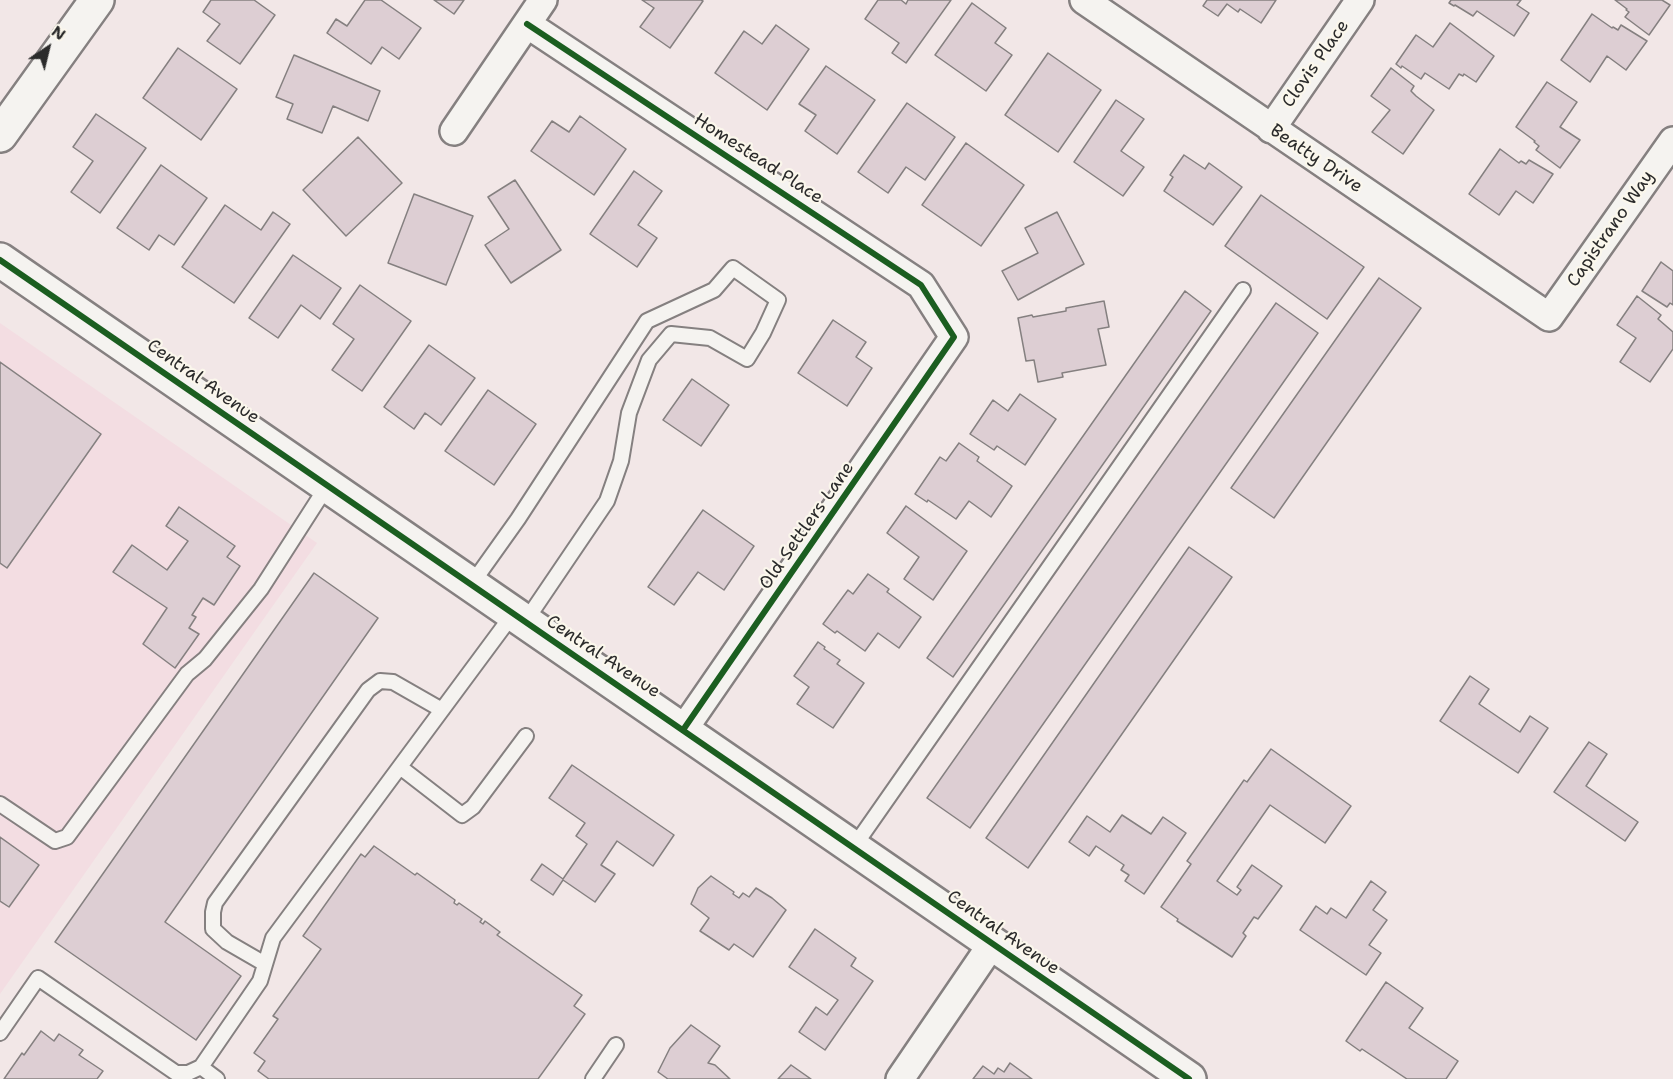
<!DOCTYPE html>
<style>
body{margin:0}
#map{position:relative;width:1673px;height:1079px;overflow:hidden;background:#f2e7e7;font-family:"Shantell Sans",sans-serif}
canvas{display:block}
.north{position:absolute;left:18px;top:18px;width:60px;height:60px;-webkit-text-stroke:4px #fbf7ec;paint-order:stroke;rotate:35deg;font-size:16px;font-weight:700;line-height:24px;text-align:center;color:#2b2b2b}
.north::after{content:'';display:block;margin:auto;width:21px;height:27px;background:#2b2b2b;clip-path:polygon(50% 0,100% 100%,50% 72%,0 100%)}
</style>
<div id="map">
<canvas width="1673" height="1079"></canvas>
<div class="north">N</div>
</div>
<script>
const ctx = document.querySelector('canvas').getContext('2d');
ctx.lineJoin = 'round';
function paint(path, color) { ctx.fillStyle = color; ctx.fill(path, 'evenodd'); }
const toPath = rows => new Path2D(rows.map(r => 'M' + r).join(''));
function trace(path, color, width, dash) { ctx.strokeStyle = color; ctx.lineWidth = width; ctx.lineCap = dash ? 'butt' : 'round'; ctx.setLineDash(dash || []); ctx.stroke(path); }
function label(font, color, halo, rows, align = 'center') {
  ctx.font = font + ' "Shantell Sans",sans-serif'; ctx.lineWidth = 4.5; ctx.setLineDash([]); ctx.textBaseline = 'middle'; ctx.strokeStyle = halo; ctx.fillStyle = color; for (const [text, x, y, turn = 0] of rows) {
    ctx.save(); ctx.translate(x, y); ctx.rotate((+turn || 0) * Math.PI / 180); ctx.textAlign = isNaN(turn) ? turn : align; if (halo) ctx.strokeText(text, 0, 0); ctx.fillText(text, 0, 0); ctx.restore();
  }
}
paint(toPath([
 [0,323,317,543,0,994]
]), '#f3dde2');
const building = toPath([
 [211,0,254,0,275,15,240,64,207,41,220,24,203,12,211,0],
 [365,0,381,0,421,28,399,59,382,47,371,64,327,33,336,19,347,26,365,0],
 [434,0,464,0,454,14,434,0],
 [642,0,701,0,703,1,670,48,640,27,654,8,642,0],
 [878,0,901,0,906,4,908,0,951,0,906,63,892,53,899,43,865,19,878,0],
 [1207,0,1276,0,1261,23,1240,9,1238,12,1227,4,1218,16,1203,6,1207,0],
 [1451,0,1521,0,1517,5,1529,13,1514,36,1477,11,1473,16,1455,5,1454,6,1449,3,1451,0],
 [1615,0,1662,0,1670,5,1649,35,1625,17,1629,12,1626,10,1627,9,1615,0],
 [972,3,1006,28,995,43,1012,55,986,91,935,55,972,3],
 [1592,14,1612,28,1613,27,1618,30,1621,25,1647,41,1626,70,1607,56,1590,82,1561,60,1592,14],
 [1450,23,1494,56,1476,82,1464,74,1463,76,1459,74,1449,89,1425,73,1421,79,1402,66,1401,68,1396,64,1416,35,1433,47,1450,23],
 [776,25,809,49,767,110,715,73,744,31,762,44,776,25],
 [178,48,237,89,201,140,143,98,178,48],
 [1048,53,1101,90,1058,152,1005,115,1048,53],
 [294,55,380,91,368,121,333,106,322,133,287,119,293,104,276,97,294,55],
 [826,66,875,100,837,154,805,131,816,115,799,104,826,66],
 [1391,68,1414,86,1411,91,1416,96,1434,110,1403,154,1372,132,1390,110,1371,96,1391,68],
 [1547,82,1577,102,1560,127,1580,140,1560,168,1536,150,1539,146,1534,142,1535,141,1516,127,1547,82],
 [1116,100,1144,119,1121,151,1144,167,1123,196,1074,162,1116,100],
 [907,103,955,137,925,180,906,167,888,193,858,172,907,103],
 [96,114,146,148,100,213,71,192,93,161,73,147,96,114],
 [580,116,626,149,594,195,531,151,552,121,569,132,580,116],
 [358,137,402,183,346,236,303,190,358,137],
 [966,143,1024,185,981,246,922,205,966,143],
 [1500,149,1519,163,1521,161,1526,164,1529,160,1553,174,1533,203,1516,191,1499,215,1469,194,1500,149],
 [1184,155,1205,169,1209,163,1242,187,1213,225,1164,191,1173,177,1170,175,1184,155],
 [161,165,207,198,174,245,159,235,149,250,117,228,161,165],
 [634,171,662,191,638,225,657,238,637,267,590,234,634,171],
 [515,180,561,250,511,283,485,245,509,229,488,197,515,180],
 [414,194,473,216,446,285,388,263,414,194],
 [1261,195,1364,267,1327,319,1225,246,1261,195],
 [225,205,261,230,273,212,290,224,234,303,182,267,225,205],
 [1057,212,1084,264,1018,300,1002,271,1038,253,1025,228,1057,212],
 [293,255,341,288,320,319,301,305,278,338,249,318,293,255],
 [1661,262,1673,271,1673,305,1670,303,1667,307,1642,291,1661,262],
 [1379,278,1421,308,1274,518,1231,488,1379,278],
 [360,285,411,321,362,391,332,370,354,339,333,324,360,285],
 [1185,291,1211,311,953,677,927,658,1185,291],
 [1637,296,1661,315,1658,319,1673,332,1673,349,1650,382,1620,362,1636,338,1617,325,1637,296],
 [1104,301,1109,327,1098,329,1106,365,1062,373,1063,377,1038,382,1034,360,1026,361,1018,318,1032,315,1033,317,1066,311,1066,308,1104,301],
 [1276,303,1318,333,970,828,927,798,1276,303],
 [833,320,866,342,856,357,872,368,847,406,798,373,833,320],
 [429,345,475,378,441,425,425,413,414,429,384,407,429,345],
 [0,362,101,434,7,568,0,563,0,362],
 [692,379,729,405,701,446,663,420,692,379],
 [488,390,536,424,494,485,445,451,488,390],
 [1020,394,1056,419,1025,465,997,446,994,450,970,434,993,400,1008,411,1020,394],
 [959,443,979,457,977,461,1012,486,991,517,969,501,956,519,928,500,927,502,915,494,940,457,946,461,959,443],
 [906,506,967,551,933,600,904,579,919,557,887,533,906,506],
 [179,507,235,546,227,557,240,566,214,605,203,598,192,615,196,617,189,628,199,634,175,668,143,644,167,608,113,572,132,545,167,570,188,541,166,526,179,507],
 [703,510,754,546,724,590,698,572,674,605,648,587,703,510],
 [1189,547,1232,577,1028,868,986,838,1189,547],
 [314,573,378,618,165,922,241,976,196,1040,55,942,314,573],
 [868,574,889,589,887,592,921,617,899,648,878,633,865,651,837,631,835,633,823,624,848,590,853,594,868,574],
 [818,642,825,647,824,649,840,660,837,664,864,683,833,728,797,704,809,687,794,676,818,642],
 [1470,676,1489,689,1479,704,1520,732,1530,716,1548,728,1518,773,1440,721,1470,676],
 [1589,742,1607,754,1586,786,1638,822,1625,841,1554,792,1589,742],
 [1271,749,1351,806,1325,843,1270,805,1217,881,1237,895,1241,890,1237,887,1252,865,1282,886,1258,919,1254,917,1243,933,1246,936,1232,957,1177,921,1178,919,1161,907,1191,864,1187,861,1244,780,1247,782,1271,749],
 [572,765,674,835,653,866,617,841,601,865,615,874,595,902,563,880,553,895,531,880,542,864,563,879,587,844,576,836,585,823,549,798,572,765],
 [1122,815,1151,834,1163,817,1186,833,1144,894,1125,881,1129,875,1121,870,1124,865,1096,846,1089,856,1069,842,1087,816,1110,832,1122,815],
 [0,837,39,865,9,907,0,901,0,837],
 [374,846,415,875,417,873,455,900,454,903,457,905,459,903,482,919,480,922,483,924,485,921,500,932,497,935,582,995,574,1006,585,1014,538,1079,269,1079,258,1071,265,1061,254,1053,278,1019,273,1016,321,949,303,936,361,854,365,857,374,846],
 [711,876,734,892,733,894,739,898,743,893,749,897,756,888,772,898,786,910,753,957,734,944,729,950,700,931,709,918,691,904,698,888,711,876],
 [1371,881,1386,892,1373,910,1387,920,1369,945,1381,953,1366,975,1300,930,1316,906,1327,914,1331,908,1346,918,1371,881],
 [815,929,856,958,851,966,873,981,825,1050,799,1032,816,1007,827,1015,838,1000,789,967,815,929],
 [1386,982,1423,1008,1409,1028,1458,1061,1446,1079,1407,1079,1362,1049,1360,1051,1346,1041,1386,982],
 [691,1025,720,1046,708,1063,715,1065,730,1079,668,1079,658,1072,670,1048,691,1025],
 [41,1031,54,1041,59,1034,83,1050,79,1055,103,1071,97,1079,4,1079,22,1053,24,1055,41,1031],
 [1010,1063,1032,1079,973,1079,983,1066,994,1074,998,1068,1004,1072,1010,1063],
 [791,1065,811,1079,778,1079,791,1065]
]);
paint(building, '#ddced3');
trace(building, '#858080', 1.5);
const service = toPath([
 [471,585,518,519,647,321,714,290,733,268,778,300,763,333,747,359,710,338,671,334,649,360,629,413,621,461,607,501,525,622],
 [400,767,462,815,473,807,526,736],
 [0,804,55,841,67,837,187,674,205,659,261,589,327,486],
 [853,848,1243,290],
 [265,964,227,942,213,929,213,912,215,903,368,690,380,681,393,682,442,710],
 [0,1033,38,978,176,1073,188,1073,201,1067,260,981,273,938,513,614],
 [201,1067,217,1079],
 [593,1079,616,1045]
]);
const minor = toPath([
 [1084,0,1549,317,1673,141],
 [527,24,921,285,954,337,683,730],
 [1271,129,1360,0],
 [454,131,543,0],
 [900,1079,992,944]
]);
const secondary = toPath([
 [0,135,97,0],
 [0,260,1189,1079]
]);
trace(service, '#858080', 18);
trace(minor, '#858080', 32);
trace(secondary, '#858080', 38);
trace(service, '#f5f3f0', 14);
trace(minor, '#f5f3f0', 27);
trace(secondary, '#f5f3f0', 33);
trace(toPath([
 [527,24,921,285,954,337,683,730],
 [0,260,1189,1079]
]), '#1b5e20', 6);
label('18px', '#2b2b2b', '#fbf7ec', [
 ["Clovis Place",1316,64,-55],
 ["Homestead Place",758,159,33],
 ["Beatty Drive",1316,159,34],
 ["Capistrano Way",1611,229,-55],
 ["Central Avenue",203,382,35],
 ["Old Settlers Lane",807,526,-55],
 ["Central Avenue",603,657,34],
 ["Central Avenue",1003,933,35]
]);
</script>
